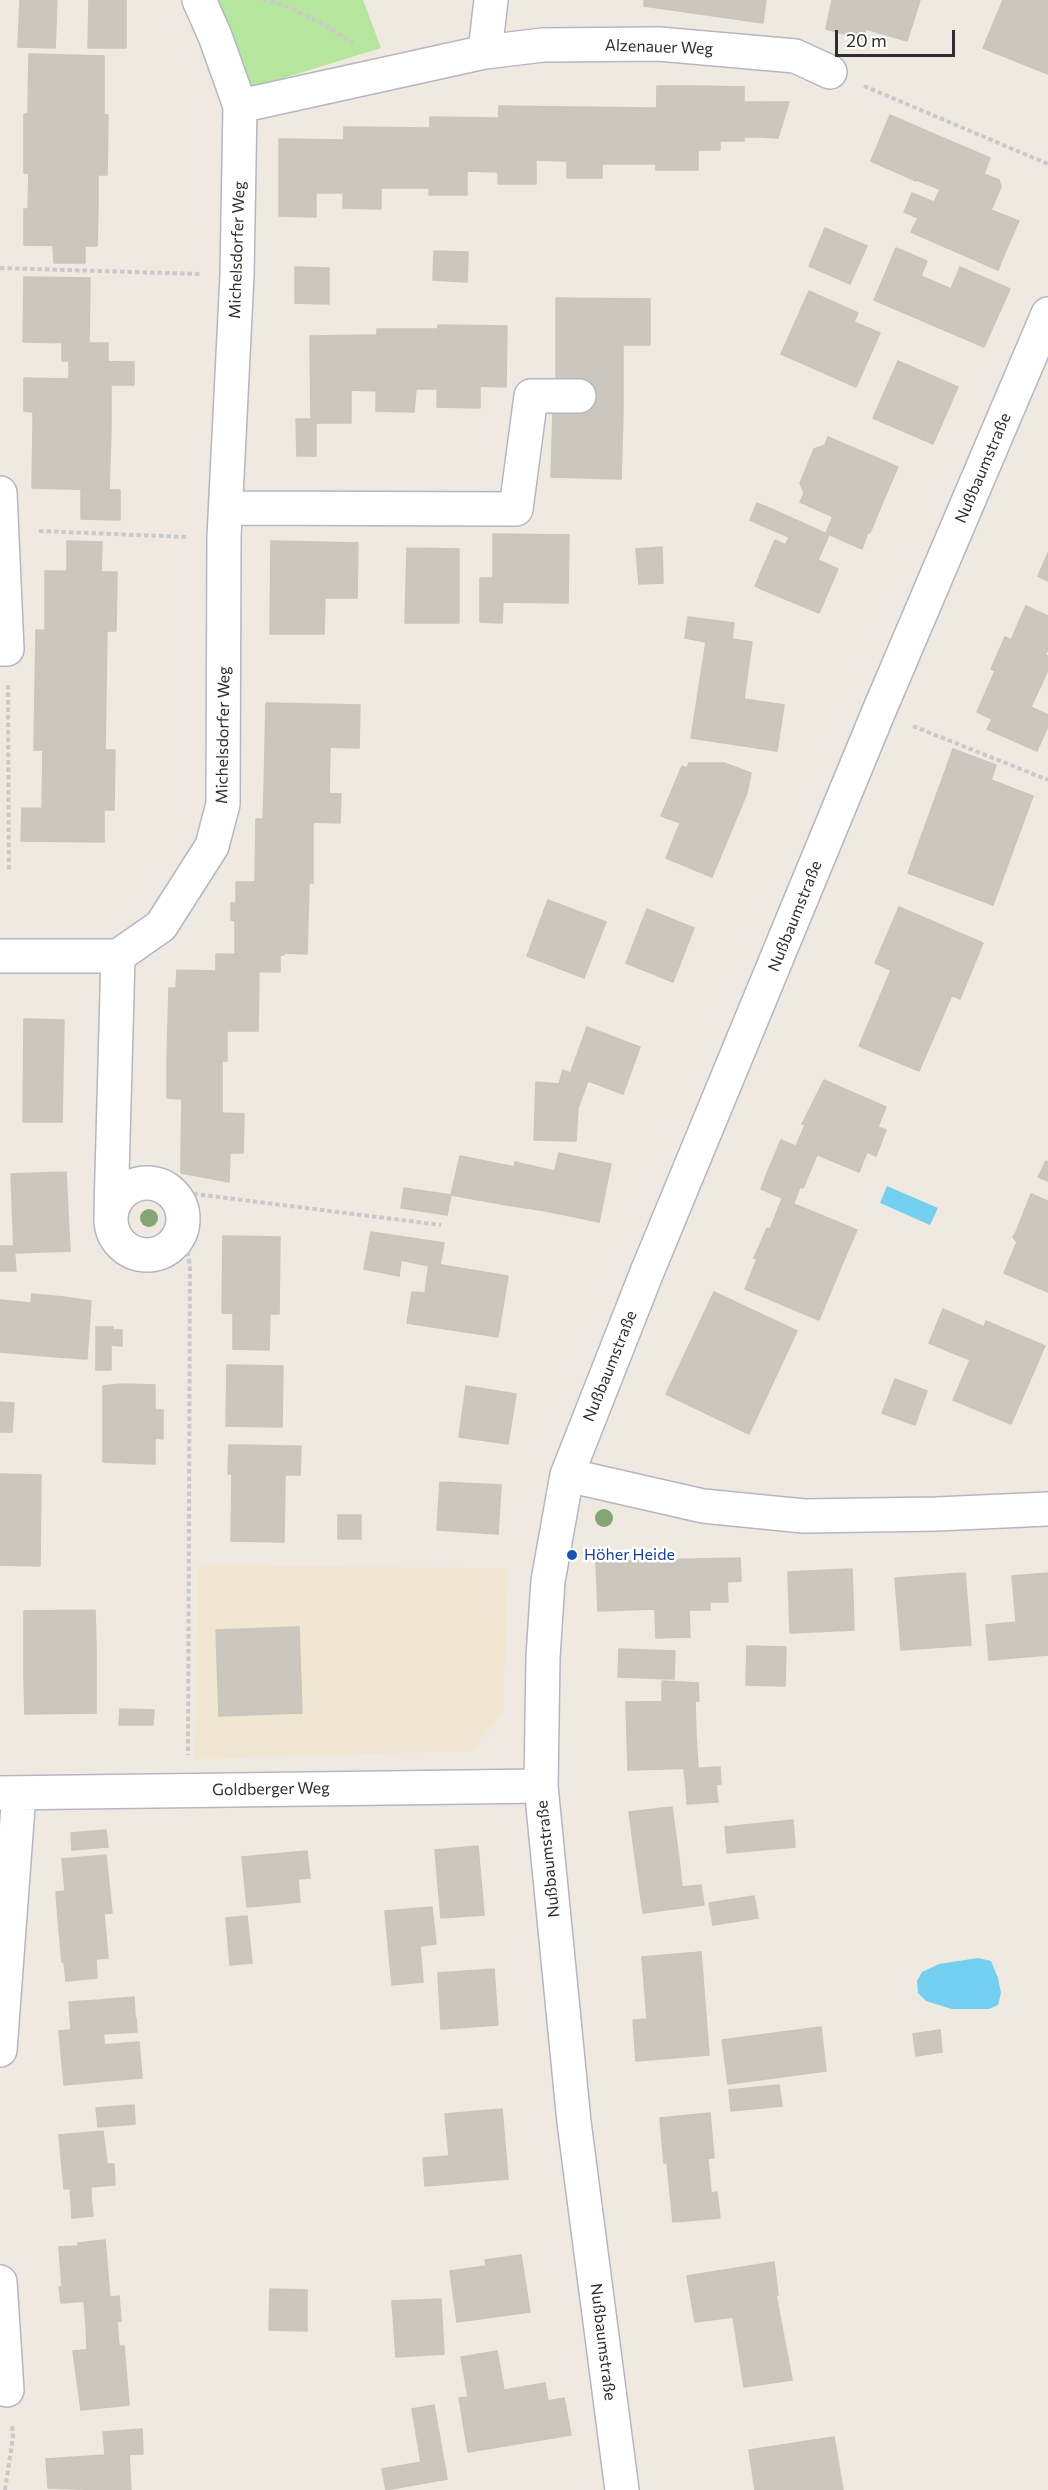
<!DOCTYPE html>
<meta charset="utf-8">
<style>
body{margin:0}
#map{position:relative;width:1048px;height:2490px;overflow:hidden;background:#efe9e1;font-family:Commissioner,sans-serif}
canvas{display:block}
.scale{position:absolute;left:835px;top:30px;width:120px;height:27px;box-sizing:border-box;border:3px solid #2e2e2e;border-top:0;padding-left:8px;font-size:18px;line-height:21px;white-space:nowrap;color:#2e2e2e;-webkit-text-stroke:4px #fff;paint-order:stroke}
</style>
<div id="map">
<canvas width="1048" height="2490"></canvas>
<div class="scale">20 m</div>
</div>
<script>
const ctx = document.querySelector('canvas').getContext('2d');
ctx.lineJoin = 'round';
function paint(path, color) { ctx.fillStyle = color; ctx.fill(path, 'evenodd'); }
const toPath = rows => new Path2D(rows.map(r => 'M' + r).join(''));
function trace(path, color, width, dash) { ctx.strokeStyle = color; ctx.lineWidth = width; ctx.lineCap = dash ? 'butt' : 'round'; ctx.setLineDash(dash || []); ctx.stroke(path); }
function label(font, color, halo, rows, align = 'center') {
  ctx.font = font + ' Commissioner,sans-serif'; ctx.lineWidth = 5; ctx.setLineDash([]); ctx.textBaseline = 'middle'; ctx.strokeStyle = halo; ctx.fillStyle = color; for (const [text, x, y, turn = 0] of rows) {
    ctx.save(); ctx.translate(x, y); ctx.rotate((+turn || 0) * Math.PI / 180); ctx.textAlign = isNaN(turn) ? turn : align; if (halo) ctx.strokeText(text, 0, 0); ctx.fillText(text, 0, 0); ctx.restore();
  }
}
paint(toPath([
 [198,1565,508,1568,503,1713,471,1751,195,1759]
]), '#f0e6d1');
paint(toPath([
 [213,0,363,0,381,48,251,88]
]), '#b6e59e');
paint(toPath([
 [887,1186,938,1208,930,1225,880,1203],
 [978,1958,991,1961,998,1978,1001,1993,998,2005,989,2009,952,2009,926,2001,918,1993,917,1981,922,1972,939,1964]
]), '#75cff0');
const building = toPath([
 [20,0,57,0,55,48,18,47,20,0],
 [89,0,126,0,126,48,88,48,89,0],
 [644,0,766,0,763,23,644,6,644,0],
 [832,0,920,0,907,41,866,29,862,39,826,29,832,0],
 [1003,0,1048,0,1048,74,983,48,1003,0],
 [29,54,104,56,104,115,28,114,29,54],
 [657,86,698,86,698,170,656,170,657,86],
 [698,86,744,87,744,141,720,141,720,150,697,150,698,86],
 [745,102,763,102,762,137,744,137,745,102],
 [763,102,789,102,778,138,762,137,763,102],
 [499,106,567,107,566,161,536,160,536,184,498,184,499,106],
 [567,107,657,108,656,164,602,164,602,178,567,178,567,107],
 [24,114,108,115,107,175,24,173,24,114],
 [890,115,936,135,916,181,871,161,890,115],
 [430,117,498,118,498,172,467,171,467,195,429,195,430,117],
 [344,127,430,128,429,188,381,188,381,209,343,208,344,127],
 [936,135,990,158,984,174,999,180,1001,187,991,210,917,180,936,135],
 [279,139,344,140,343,193,316,193,316,217,279,216,279,139],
 [29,173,98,175,98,210,28,209,29,173],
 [940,190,1019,221,1004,255,904,212,912,193,934,202,940,190],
 [24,209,98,210,97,246,24,245,24,209],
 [918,218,1004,255,998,270,911,232,918,218],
 [825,228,867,246,850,284,809,266,825,228],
 [53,246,85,246,85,263,54,263,53,246],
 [896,248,927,261,921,276,951,289,960,267,1010,289,984,347,874,300,896,248],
 [434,251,468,252,467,282,433,280,434,251],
 [295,267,329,268,329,304,295,303,295,267],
 [24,277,90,278,89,343,23,342,24,277],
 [809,291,858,313,854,322,880,333,856,387,781,354,809,291],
 [556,298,650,299,650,345,623,345,623,413,579,413,580,379,556,378,556,298],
 [438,325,507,326,506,387,480,386,480,408,437,407,438,325],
 [377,329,438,329,437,389,416,389,414,412,376,411,377,329],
 [377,335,378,391,351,390,351,423,316,423,316,456,297,456,296,419,311,419,310,336,377,335],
 [62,343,108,343,108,362,62,361,62,343],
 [69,361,134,362,134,385,111,385,111,380,69,379,69,361],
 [898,361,958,387,933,444,873,418,898,361],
 [24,378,111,380,111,429,33,428,33,412,24,411,24,378],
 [553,412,623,413,621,479,551,477,553,412],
 [33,428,111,429,109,490,32,488,33,428],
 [828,437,898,467,884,499,807,466,814,449,825,445,828,437],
 [807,466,884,499,870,533,800,502,804,493,800,483,807,466],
 [81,489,120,490,120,520,81,519,81,489],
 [757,503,769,508,761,525,750,520,757,503],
 [769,508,796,520,789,537,761,525,769,508],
 [833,516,868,532,862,549,826,533,833,516],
 [796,520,829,535,822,551,789,537,796,520],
 [493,534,569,535,568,603,503,602,502,623,480,622,480,578,493,578,493,534],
 [789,537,822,551,818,560,838,569,819,613,766,591,789,537],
 [775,540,785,545,766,591,755,586,775,540],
 [67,541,102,542,101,571,67,571,67,541],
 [271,541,358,543,357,598,325,598,324,634,270,634,271,541],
 [662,547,663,583,639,584,636,549,662,547],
 [407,548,459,549,459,623,405,623,407,548],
 [1048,553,1048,581,1038,576,1048,553],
 [45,571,117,572,116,631,45,630,45,571],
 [1026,606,1048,616,1048,631,1020,619,1026,606],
 [688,617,734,623,732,639,752,642,744,699,784,705,777,751,691,738,706,642,685,638,688,617],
 [1020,619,1048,631,1048,649,1045,655,1011,640,1020,619],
 [36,630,107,631,106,691,35,690,36,630],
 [1005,637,1048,656,1048,670,1031,707,1048,715,1048,726,1037,751,987,729,992,719,977,712,995,671,991,669,1005,637],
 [35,690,106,691,105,750,34,750,35,690],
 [266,703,360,705,359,748,330,747,329,794,264,792,266,703],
 [43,749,115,750,114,810,42,809,43,749],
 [953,749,996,765,991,780,1033,796,993,905,908,873,953,749],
 [689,763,724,763,751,773,747,793,687,768,689,763],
 [682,766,747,793,712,877,666,858,680,823,661,816,682,766],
 [264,792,341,794,340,823,313,822,313,883,255,882,256,819,263,819,264,792],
 [22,808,104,810,104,842,21,841,22,808],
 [236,882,309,882,308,920,284,919,284,955,235,954,235,921,231,920,231,903,236,903,236,882],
 [548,900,606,922,584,978,527,956,548,900],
 [899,907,983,943,960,999,952,995,919,1071,859,1046,891,970,875,963,899,907],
 [647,909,694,928,673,982,626,963,647,909],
 [284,919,308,920,307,954,283,953,284,919],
 [216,954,280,955,280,972,216,971,216,954],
 [177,970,214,971,213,989,176,988,177,970],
 [214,971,259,972,258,1031,227,1031,227,1061,167,1060,169,988,213,989,214,971],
 [24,1019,64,1020,62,1122,23,1122,24,1019],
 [587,1027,640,1047,623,1094,570,1074,587,1027],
 [167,1060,222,1061,222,1113,244,1114,243,1153,181,1152,182,1099,167,1098,167,1060],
 [563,1070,588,1081,578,1108,576,1141,534,1140,536,1082,559,1084,563,1070],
 [824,1080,886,1107,878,1127,886,1130,876,1156,867,1152,859,1172,796,1146,805,1125,802,1124,824,1080],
 [781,1140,817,1155,803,1188,767,1173,781,1140],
 [181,1152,230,1153,229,1182,181,1173,181,1152],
 [559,1153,611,1164,599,1222,546,1211,559,1153],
 [460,1156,515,1167,507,1205,451,1195,460,1156],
 [1046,1161,1048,1162,1048,1181,1038,1177,1046,1161],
 [515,1162,554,1171,546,1211,507,1205,515,1162],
 [66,1172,70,1251,14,1253,11,1174,66,1172],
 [767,1173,800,1187,794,1203,761,1189,767,1173],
 [404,1188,451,1195,447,1215,401,1208,404,1188],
 [1031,1194,1048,1201,1048,1246,1016,1232,1031,1194],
 [782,1199,857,1230,844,1260,770,1229,782,1199],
 [767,1228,844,1260,831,1291,754,1258,767,1228],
 [371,1232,444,1243,440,1265,429,1263,429,1266,401,1260,399,1276,364,1269,371,1232],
 [1016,1232,1048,1246,1048,1292,1004,1273,1017,1242,1013,1237,1016,1232],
 [223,1236,280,1237,279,1314,222,1313,223,1236],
 [0,1246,14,1246,16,1271,0,1271,0,1246],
 [757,1259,831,1291,819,1320,745,1289,757,1259],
 [429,1263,508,1276,498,1337,407,1323,412,1292,425,1293,429,1263],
 [714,1292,797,1331,749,1434,666,1394,714,1292],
 [32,1294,63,1297,58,1357,0,1352,0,1300,31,1303,32,1294],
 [63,1297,91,1301,87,1359,58,1357,63,1297],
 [943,1309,984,1327,986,1321,1045,1346,1011,1424,953,1400,970,1360,929,1343,943,1309],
 [233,1313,270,1314,269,1350,233,1349,233,1313],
 [96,1327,113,1327,112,1330,122,1330,122,1346,111,1345,111,1370,96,1370,96,1327],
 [227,1365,283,1366,282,1427,226,1426,227,1365],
 [895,1379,927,1391,915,1425,882,1413,895,1379],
 [122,1384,155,1385,155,1410,163,1410,163,1439,155,1438,155,1464,103,1462,103,1386,122,1384],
 [466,1386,516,1394,508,1444,459,1437,466,1386],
 [0,1402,14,1403,12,1432,0,1432,0,1402],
 [229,1445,241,1445,241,1474,228,1474,229,1445],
 [241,1445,284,1446,283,1475,241,1474,241,1445],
 [284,1446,301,1446,300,1475,283,1475,284,1446],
 [0,1474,41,1475,40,1566,0,1565,0,1474],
 [232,1474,285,1475,284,1542,231,1541,232,1474],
 [440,1482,501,1485,498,1534,437,1530,440,1482],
 [338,1515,361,1515,361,1539,338,1539,338,1515],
 [740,1558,741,1581,727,1582,728,1602,710,1602,710,1610,689,1610,690,1637,656,1638,653,1560,740,1558],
 [653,1560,655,1609,598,1611,596,1562,653,1560],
 [852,1569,854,1630,790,1633,788,1572,852,1569],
 [965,1573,971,1645,901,1650,895,1578,965,1573],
 [1048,1573,1048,1655,989,1660,986,1625,1016,1622,1012,1576,1048,1573],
 [95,1610,96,1645,24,1646,24,1611,95,1610],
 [299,1627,302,1713,219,1716,216,1630,299,1627],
 [96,1645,96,1679,24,1680,24,1646,96,1645],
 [747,1646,786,1647,785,1686,746,1685,747,1646],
 [619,1649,675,1651,674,1679,618,1677,619,1649],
 [96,1679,96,1713,25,1714,24,1680,96,1679],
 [662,1681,698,1683,699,1701,662,1701,662,1681],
 [695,1701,696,1735,627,1736,626,1702,695,1701],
 [120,1709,154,1710,153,1725,119,1725,120,1709],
 [696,1735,698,1768,628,1770,627,1736,696,1735],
 [720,1767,721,1784,686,1787,684,1769,720,1767],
 [716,1785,718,1802,687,1804,686,1787,716,1785],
 [672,1807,679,1859,636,1864,629,1812,672,1807],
 [793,1820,795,1847,727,1853,725,1827,793,1820],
 [106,1830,108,1847,72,1850,71,1833,106,1830],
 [478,1846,484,1915,441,1918,435,1850,478,1846],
 [307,1851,310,1878,298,1879,300,1902,247,1907,242,1857,307,1851],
 [106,1855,112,1913,58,1918,56,1892,65,1891,62,1859,106,1855],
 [679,1859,682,1887,701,1885,704,1905,643,1913,636,1864,679,1859],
 [754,1896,758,1918,713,1925,709,1903,754,1896],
 [432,1907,436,1944,420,1946,423,1982,392,1985,385,1911,432,1907],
 [104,1914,108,1958,62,1962,58,1918,104,1914],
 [247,1916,252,1963,230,1965,226,1918,247,1916],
 [701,1952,709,2055,636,2061,633,2020,647,2019,642,1957,701,1952],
 [96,1959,97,1978,66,1981,64,1962,96,1959],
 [494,1969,498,2025,441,2029,438,1973,494,1969],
 [134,1997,135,2017,102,2021,100,2000,134,1997],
 [100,2000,103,2029,81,2032,80,2029,71,2030,69,2002,100,2000],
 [136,2018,137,2032,103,2034,102,2021,136,2018],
 [821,2027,826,2071,728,2084,722,2040,821,2027],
 [80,2029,81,2032,103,2029,107,2081,64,2085,59,2031,80,2029],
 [940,2030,942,2052,916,2056,913,2034,940,2030],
 [139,2042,142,2078,107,2081,103,2045,139,2042],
 [779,2085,782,2106,731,2111,729,2090,779,2085],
 [134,2105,135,2124,98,2127,96,2108,134,2105],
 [502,2109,508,2179,425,2186,423,2158,449,2156,445,2114,502,2109],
 [710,2113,714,2158,664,2163,660,2118,710,2113],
 [103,2131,107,2164,114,2164,115,2185,64,2189,59,2135,103,2131],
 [708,2159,711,2193,717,2192,720,2218,673,2222,667,2163,708,2159],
 [91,2187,91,2198,71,2200,70,2189,91,2187],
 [91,2198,93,2216,72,2218,71,2200,91,2198],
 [105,2240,110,2299,61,2303,59,2287,62,2287,59,2247,78,2246,78,2243,105,2240],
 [521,2255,530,2312,457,2322,450,2271,486,2266,485,2260,521,2255],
 [774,2262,778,2295,776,2295,792,2380,744,2387,733,2317,695,2322,687,2276,774,2262],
 [270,2289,307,2290,307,2331,269,2330,270,2289],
 [119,2296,121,2321,86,2325,84,2301,119,2296],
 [441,2299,444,2354,396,2357,392,2301,441,2299],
 [117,2322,119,2347,87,2350,86,2325,117,2322],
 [124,2346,129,2405,81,2410,73,2351,124,2346],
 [497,2351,504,2390,545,2383,548,2401,564,2398,571,2435,468,2452,459,2398,468,2397,461,2357,497,2351],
 [434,2405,447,2479,386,2490,382,2469,421,2462,412,2409,434,2405],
 [142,2429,143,2454,105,2455,103,2432,142,2429],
 [834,2437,843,2490,755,2490,749,2450,834,2437],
 [129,2454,131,2490,108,2490,106,2455,129,2454],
 [106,2455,108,2490,48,2488,46,2459,106,2455]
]);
paint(building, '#cbc7bf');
trace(building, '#cbc5ba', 1.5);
const minor = toPath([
 [485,52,491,0],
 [240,106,485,52,543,45,659,44,795,56,830,72],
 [0,493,7,649,0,649],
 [227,508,516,509,531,396,579,396],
 [0,956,118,956],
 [118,956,161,926,212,846,223,804,224,537,237,275,240,106,215,36,199,0],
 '111 1219a36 36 0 1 1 72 0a36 36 0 1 1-72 0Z',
 [111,1211,118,956],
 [567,1475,703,1506,804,1516,937,1514,1048,1509],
 [0,1793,541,1786],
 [0,2050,19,1793],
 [0,2282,7,2390],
 [622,2490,574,2122,541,1786,543,1657,548,1581,567,1475,647,1272,879,711,1048,314]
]);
trace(minor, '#b4b7c1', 36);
trace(toPath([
 [263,0,286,6,321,23,353,43],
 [864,86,1048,164],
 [0,268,200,274],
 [39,531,187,537],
 [8,685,9,870],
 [913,726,1048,780],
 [171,1191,441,1225],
 [183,1222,190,1267,188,1755],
 [5,2490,13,2437,12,2425]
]), '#c9c9c9', 4, [4.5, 3]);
trace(minor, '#fff', 33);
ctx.fillStyle = '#84a574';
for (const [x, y] of [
 [149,1218],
 [604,1518]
]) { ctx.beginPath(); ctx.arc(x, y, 9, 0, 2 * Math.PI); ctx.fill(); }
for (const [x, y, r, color] of [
 [572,1555,6,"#1a4fb4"]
]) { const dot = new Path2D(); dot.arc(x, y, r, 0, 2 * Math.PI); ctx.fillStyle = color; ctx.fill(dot); trace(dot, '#fff', 2); }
label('16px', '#2e2e2e', '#fff', [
 ["Alzenauer Weg",659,47,2],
 ["Michelsdorfer Weg",237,250,-88],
 ["Nußbaumstraße",983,468,-67],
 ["Michelsdorfer Weg",223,735,-89],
 ["Nußbaumstraße",795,916,-68],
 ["Nußbaumstraße",610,1366,-68],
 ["Goldberger Weg",271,1789,-1],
 ["Nußbaumstraße",548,1859,-96],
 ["Nußbaumstraße",603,2342,83]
]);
label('16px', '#164399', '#fff', [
 ["Höher Heide",584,1555]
], 'left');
</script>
